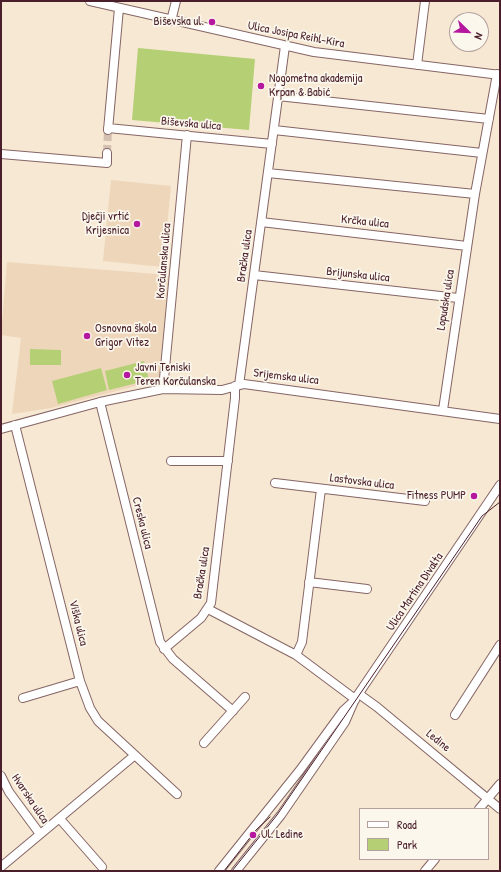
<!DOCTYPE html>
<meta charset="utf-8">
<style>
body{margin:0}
#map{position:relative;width:501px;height:872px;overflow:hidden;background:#f6e8d2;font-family:"Patrick Hand",sans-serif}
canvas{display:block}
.frame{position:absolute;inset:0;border:2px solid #4a1f2b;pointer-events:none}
.legend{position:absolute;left:359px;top:808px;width:130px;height:52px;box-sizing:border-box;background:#fbf7ec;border:1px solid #b4a19f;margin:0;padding:5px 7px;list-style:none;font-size:12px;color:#4a1f2b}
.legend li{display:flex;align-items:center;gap:8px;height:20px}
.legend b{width:20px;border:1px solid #b4a19f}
.north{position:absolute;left:449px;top:12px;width:40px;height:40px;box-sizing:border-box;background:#fbf7ec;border:1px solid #b4a19f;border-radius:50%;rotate:113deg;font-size:11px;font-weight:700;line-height:16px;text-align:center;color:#4a1f2b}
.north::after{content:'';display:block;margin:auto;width:14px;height:18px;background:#b5179e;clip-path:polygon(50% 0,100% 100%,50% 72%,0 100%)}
</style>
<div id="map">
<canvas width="501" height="872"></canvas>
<div class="frame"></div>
<ul class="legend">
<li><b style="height:5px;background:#fff"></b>Road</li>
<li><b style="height:11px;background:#b5cf74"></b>Park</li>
</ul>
<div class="north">N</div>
</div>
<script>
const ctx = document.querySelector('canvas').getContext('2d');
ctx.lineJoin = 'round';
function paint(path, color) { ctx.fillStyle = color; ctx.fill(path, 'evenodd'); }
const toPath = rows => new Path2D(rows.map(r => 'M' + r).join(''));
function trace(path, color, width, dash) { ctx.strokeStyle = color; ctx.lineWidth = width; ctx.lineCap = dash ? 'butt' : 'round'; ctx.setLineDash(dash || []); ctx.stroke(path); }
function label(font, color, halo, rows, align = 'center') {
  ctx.font = font + ' "Patrick Hand",sans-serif'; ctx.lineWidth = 3.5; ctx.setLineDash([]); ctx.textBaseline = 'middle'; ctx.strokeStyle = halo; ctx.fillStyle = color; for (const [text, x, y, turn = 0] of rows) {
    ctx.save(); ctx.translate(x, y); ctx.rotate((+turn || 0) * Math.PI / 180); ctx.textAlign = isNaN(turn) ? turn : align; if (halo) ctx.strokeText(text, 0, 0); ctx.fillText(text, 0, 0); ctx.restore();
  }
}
paint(toPath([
 [111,180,171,186,163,267,103,261],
 [7,262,169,275,159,380,51,408,12,414,21,338,1,335]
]), '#eed6bb');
paint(toPath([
 [138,48,255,59,249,130,132,120],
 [30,349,61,350,61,365,30,365],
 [144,361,149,380,109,390,105,371],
 [101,368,107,390,58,404,52,381]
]), '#b5cf74');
trace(toPath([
 [107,153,108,130]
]), '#d4c0b1', 8, [8, 4]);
const minor = toPath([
 [90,1,314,52,500,75],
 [171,21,176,1],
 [417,65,425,1],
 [278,96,489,119],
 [108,128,272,144],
 [108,130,119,8],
 [274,130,482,153],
 [1,154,107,163,107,153],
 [268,173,475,194],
 [261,222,467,246],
 [254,275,458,298],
 [239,385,285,46],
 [163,389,187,135],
 [100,402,160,642,173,659,233,711],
 [443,410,475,194,497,74],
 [15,425,80,681,90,708,98,721,177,794],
 [1,429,100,402,163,389,222,390,244,384,500,419],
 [171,461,228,461],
 [275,483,425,501],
 [309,582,367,589],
 [208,609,296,655,355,699],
 [164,649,201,618,211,603,235,398,235,386],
 [296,655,302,642,321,489],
 [359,694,377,707,500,809],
 [23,698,80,681],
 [455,715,500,645],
 [204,743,245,697],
 [1,776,9,792,40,834],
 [479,809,500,784],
 [60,819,102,867],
 [1,867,135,755],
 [219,871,300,770,343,711,355,700],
 [236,871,281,815,345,722,355,699,500,485],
 [425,871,435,859]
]);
trace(minor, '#866565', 10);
trace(minor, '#fff', 8);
trace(toPath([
 [224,871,256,830,270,817],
 [232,871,277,815,482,516,500,502]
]), '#4a1f2b', 1);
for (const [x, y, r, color] of [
 [212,22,4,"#b5179e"],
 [261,86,4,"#b5179e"],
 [137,224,4,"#b5179e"],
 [87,336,4,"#b5179e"],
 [127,375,4,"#b5179e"],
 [474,496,4,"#b5179e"],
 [253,835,4,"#b5179e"]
]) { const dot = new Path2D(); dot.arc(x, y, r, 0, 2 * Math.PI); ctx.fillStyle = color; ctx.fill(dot); trace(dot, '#fbf7ec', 1.5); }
label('12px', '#4a1f2b', '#fbf7ec', [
 ["Biševska ul.",204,22,"right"],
 ["Nogometna akademija",269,79],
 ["Krpan & Babić",269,93],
 ["Dječji vrtić",129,217,"right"],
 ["Krijesnica",129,231,"right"],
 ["Osnovna škola",95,329],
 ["Grigor Vitez",95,343],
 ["Javni Teniski",135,368],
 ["Teren Korčulanska",135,382],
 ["Fitness PUMP",466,496,"right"],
 ["Ul. Ledine",261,835]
], 'left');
label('12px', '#4a1f2b', '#fbf7ec', [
 ["Ulica Josipa Reihl-Kira",296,35,11],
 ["Biševska ulica",191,124,5],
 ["Krčka ulica",365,222,6],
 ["Bračka ulica",245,256,-82],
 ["Korčulanska ulica",164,261,-85],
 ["Brijunska ulica",358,275,6],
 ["Lopudska ulica",446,300,-81],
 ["Srijemska ulica",286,377,7],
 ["Lastovska ulica",362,482,7],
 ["Creska ulica",142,523,76],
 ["Bračka ulica",202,573,-81],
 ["Ulica Martina Divalta",415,592,-56],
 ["Viška ulica",78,623,76],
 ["Ledine",438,741,39],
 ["Hvarska ulica",30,799,56]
]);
</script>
